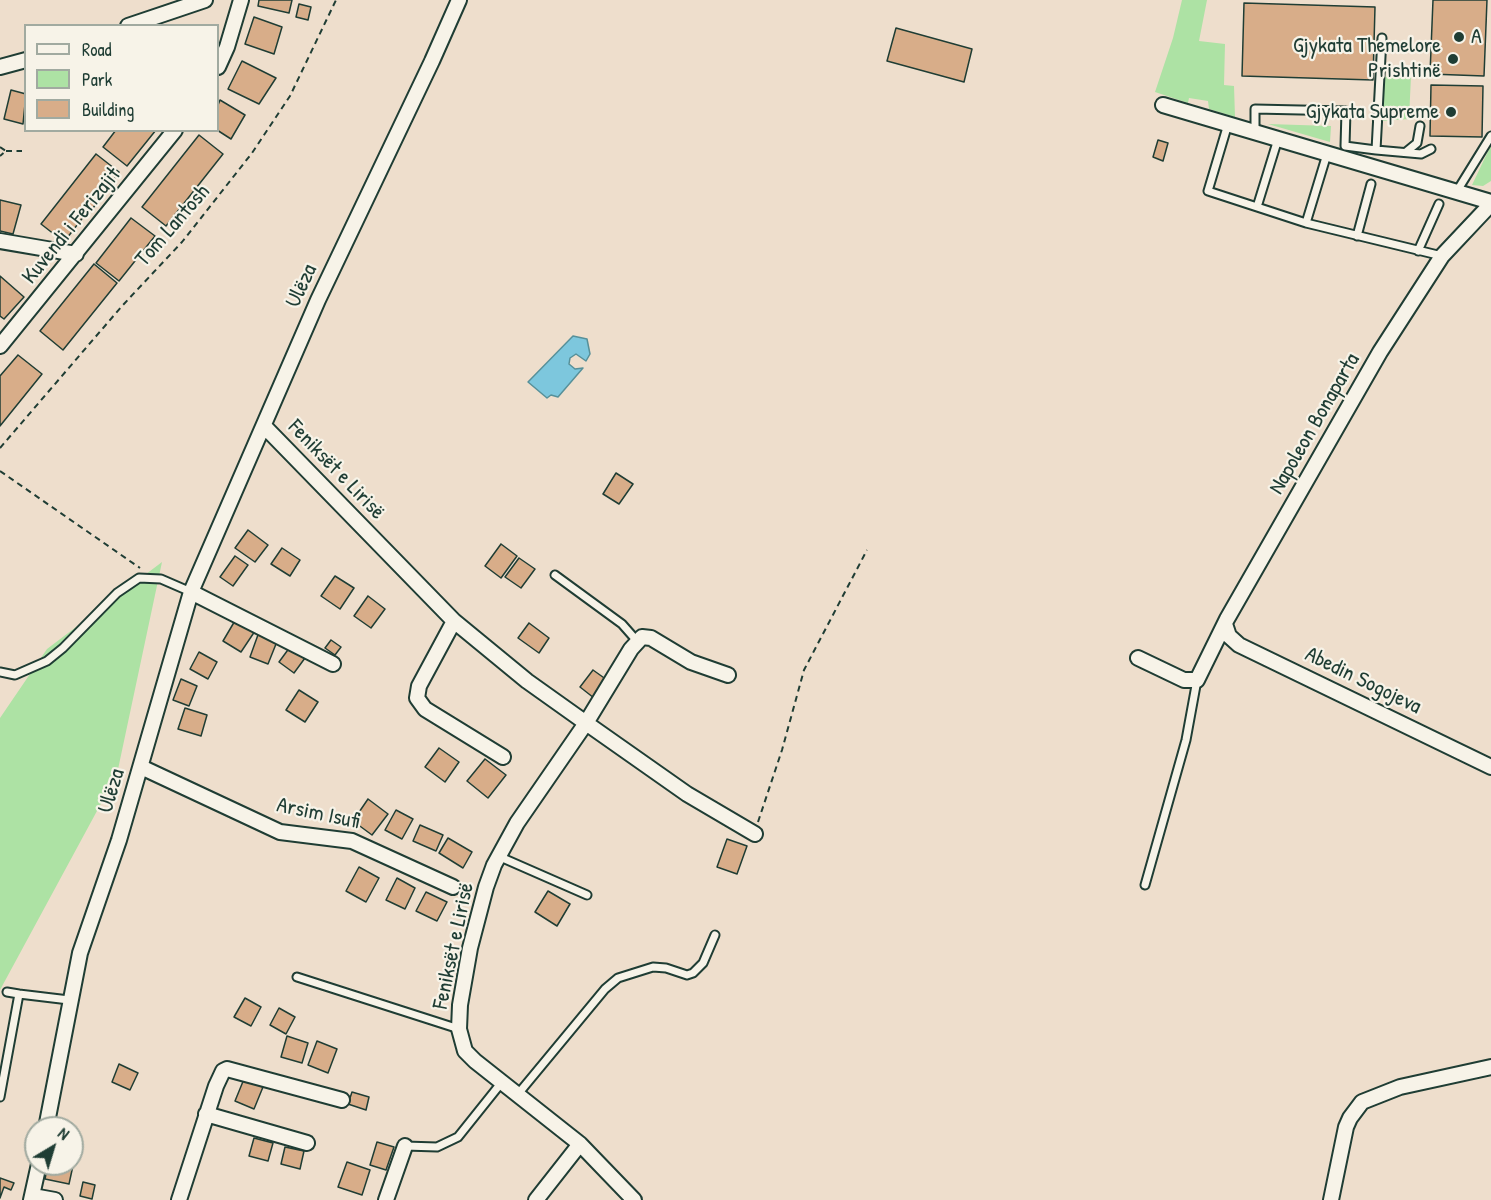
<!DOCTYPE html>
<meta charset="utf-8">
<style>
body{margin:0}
#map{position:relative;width:1491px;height:1200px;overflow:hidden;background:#eedecc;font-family:"Patrick Hand",sans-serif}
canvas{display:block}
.legend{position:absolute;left:24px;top:24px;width:195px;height:108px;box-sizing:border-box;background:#f7f3e8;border:2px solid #a1aaa0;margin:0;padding:8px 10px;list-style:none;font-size:18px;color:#1f3d34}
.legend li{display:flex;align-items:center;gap:12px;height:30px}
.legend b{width:30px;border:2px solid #a1aaa0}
.north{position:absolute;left:24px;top:1116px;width:60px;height:60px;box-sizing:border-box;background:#f7f3e8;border:2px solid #a1aaa0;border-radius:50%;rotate:38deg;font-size:16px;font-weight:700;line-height:24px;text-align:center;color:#1f3d34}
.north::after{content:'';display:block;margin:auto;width:21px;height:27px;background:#1f3d34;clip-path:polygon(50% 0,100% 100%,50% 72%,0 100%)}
</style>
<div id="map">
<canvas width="1491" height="1200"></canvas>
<ul class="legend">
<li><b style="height:8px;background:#f7f3e8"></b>Road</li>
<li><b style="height:16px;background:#ade2a4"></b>Park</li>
<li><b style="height:16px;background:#d8ad89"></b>Building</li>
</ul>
<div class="north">N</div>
</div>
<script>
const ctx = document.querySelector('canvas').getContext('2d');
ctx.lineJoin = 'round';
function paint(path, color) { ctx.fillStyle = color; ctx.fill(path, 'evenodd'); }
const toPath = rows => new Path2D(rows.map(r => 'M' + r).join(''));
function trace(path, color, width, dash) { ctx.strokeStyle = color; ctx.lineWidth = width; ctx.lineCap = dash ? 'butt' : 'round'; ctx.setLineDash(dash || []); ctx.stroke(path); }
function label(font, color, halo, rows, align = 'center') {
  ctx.font = font + ' "Patrick Hand",sans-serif'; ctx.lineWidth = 4.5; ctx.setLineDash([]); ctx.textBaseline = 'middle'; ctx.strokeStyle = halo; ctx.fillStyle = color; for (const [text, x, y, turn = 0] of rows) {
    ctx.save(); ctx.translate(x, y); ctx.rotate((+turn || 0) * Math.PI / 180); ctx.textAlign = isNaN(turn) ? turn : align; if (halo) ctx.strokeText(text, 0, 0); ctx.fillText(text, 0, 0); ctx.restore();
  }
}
paint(toPath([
 [1182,0,1207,0,1199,41,1225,44,1224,85,1234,86,1235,117,1209,109,1208,101,1189,98,1188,103,1155,92,1173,38],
 [1411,76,1409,119,1381,121,1382,77],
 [1268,124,1331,126,1330,142],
 [1491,145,1491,181,1483,186,1472,185],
 [162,562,117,774,0,990,0,718,47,649]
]), '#ade2a4');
const water = toPath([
 [573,336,587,339,590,354,586,361,576,354,570,358,569,364,575,369,583,368,558,397,551,395,547,398,528,382,573,336]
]);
paint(water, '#7dc7dd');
trace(water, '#579099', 1.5);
const building = toPath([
 [259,0,292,0,289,13,258,6,259,0],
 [1433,0,1487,0,1484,76,1430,74,1433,0],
 [1244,3,1375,7,1373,80,1242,76,1244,3],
 [299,4,311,7,308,20,296,17,299,4],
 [254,17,282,27,274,54,245,44,254,17],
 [896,28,972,49,964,82,887,61,896,28],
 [242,61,276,78,259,104,228,89,242,61],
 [1431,85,1483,86,1482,137,1430,136,1431,85],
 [11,90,26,94,23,124,4,119,11,90],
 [220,100,245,115,231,139,217,130,218,105,220,100],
 [116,130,156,130,127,166,103,147,116,130],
 [199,135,223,154,166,226,142,207,199,135],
 [1158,140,1168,143,1163,161,1153,157,1158,140],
 [96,154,119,172,88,215,81,209,78,212,84,216,64,242,41,224,96,154],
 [0,200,21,205,13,234,0,231,0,200],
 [131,218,155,236,119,281,96,263,131,218],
 [94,264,117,283,63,350,40,331,94,264],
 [0,276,24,297,4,319,0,316,0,276],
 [18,355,42,374,0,426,0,376,18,355],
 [616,473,633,484,619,504,603,494,616,473],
 [248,530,268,545,255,562,235,548,248,530],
 [501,544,517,556,501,578,485,566,501,544],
 [282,548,300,560,290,576,271,564,282,548],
 [235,556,248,565,233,586,220,577,235,556],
 [519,558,535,569,521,588,505,577,519,558],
 [335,576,354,588,340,609,321,596,335,576],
 [368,596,385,609,371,628,354,616,368,596],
 [236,619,255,631,241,652,223,641,236,619],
 [529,623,549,638,539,653,518,638,529,623],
 [259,632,278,639,268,664,250,657,259,632],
 [331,640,341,647,335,655,325,648,331,640],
 [290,647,305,658,294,673,279,662,290,647],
 [199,652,217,662,208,679,190,669,199,652],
 [593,670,607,680,594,698,580,687,593,670],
 [181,679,197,686,189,706,173,700,181,679],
 [299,690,318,702,305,722,286,710,299,690],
 [185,708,207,715,201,736,178,729,185,708],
 [439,748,459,762,445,782,425,767,439,748],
 [485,759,506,775,488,798,467,781,485,759],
 [368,799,388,814,372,835,353,821,368,799],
 [396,810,413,819,402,839,385,830,396,810],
 [420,825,443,835,436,851,413,841,420,825],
 [448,838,472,852,463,868,439,853,448,838],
 [727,839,747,846,737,874,717,867,727,839],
 [359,867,379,878,366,902,346,891,359,867],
 [397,878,415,888,405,909,386,900,397,878],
 [548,891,570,904,557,926,535,912,548,891],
 [426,892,447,902,437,921,416,911,426,892],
 [245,998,261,1007,251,1026,234,1017,245,998],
 [279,1008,295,1017,286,1034,270,1025,279,1008],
 [287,1036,308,1043,302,1063,281,1057,287,1036],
 [317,1041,337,1049,328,1073,308,1065,317,1041],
 [119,1064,138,1073,130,1090,112,1082,119,1064],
 [244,1079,263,1087,254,1109,235,1101,244,1079],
 [352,1092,369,1097,366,1110,348,1104,352,1092],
 [254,1138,273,1143,268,1161,249,1156,254,1138],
 [377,1142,394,1147,386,1170,370,1165,377,1142],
 [285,1147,304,1151,300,1169,281,1164,285,1147],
 [72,1160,74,1161,69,1184,45,1179,48,1164,72,1164,72,1160],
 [347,1162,370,1170,362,1195,338,1187,347,1162],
 [0,1178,14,1183,11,1190,4,1187,0,1198,0,1178],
 [83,1182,95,1185,92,1199,80,1196,83,1182]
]);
paint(building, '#d8ad89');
trace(building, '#1f3d34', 1.5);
const service = toPath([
 [1228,124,1208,191,1306,223,1442,256],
 [1255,132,1255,109,1346,111,1345,146,1376,150,1382,38],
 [1376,150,1421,154,1431,149],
 [1406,152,1417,143,1420,126],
 [1457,191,1491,136],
 [1257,207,1278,139],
 [1306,223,1327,154],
 [1357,236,1371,184],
 [1418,251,1439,204],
 [555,575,622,624,637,641],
 [0,672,15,675,47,661,63,648,117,593,139,578,161,579,191,592],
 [498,856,587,895],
 [1145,885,1186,740,1197,680],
 [297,977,459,1029],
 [7,992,19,994],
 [518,1094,605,989,618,978,653,967,666,968,687,975,693,973,703,963,715,935],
 [0,1097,19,994,69,1000],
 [405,1146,437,1147,458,1137,502,1082]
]);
const minor = toPath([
 [128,26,205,0],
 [0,67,26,60],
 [218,67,227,47,241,0],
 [1163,105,1491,202],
 [0,241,76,254],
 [0,346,175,130],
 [264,426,454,621,527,681,586,723,517,823,494,865,486,887,470,948,460,1005,459,1029,465,1051,475,1061,580,1144,634,1200],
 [191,592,333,664],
 [454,621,419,686,417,698,425,709,503,757],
 [1225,624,1229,636,1239,645,1491,767],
 [1138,658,1184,680,1197,680,1227,619,1380,352,1442,256,1491,204],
 [728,675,691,662,651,638,642,637,631,649,586,723,687,794,755,834],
 [141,767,280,832,352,841,453,887],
 [206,1114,307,1143],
 [46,1128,80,953,119,840,191,592,318,300,432,61,459,0],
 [33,1196,55,1200],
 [31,1200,39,1164],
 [179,1200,216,1086,223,1071,227,1069,342,1100],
 [386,1200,405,1146],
 [536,1200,580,1144],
 [1331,1200,1346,1127,1350,1118,1362,1102,1400,1087,1491,1067]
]);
trace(service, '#1f3d34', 11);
trace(minor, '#1f3d34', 18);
trace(toPath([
 [0,147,6,151,0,156],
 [6,151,22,151],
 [0,448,122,306,182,242,252,153,290,96,336,0],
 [0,471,140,568],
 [758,822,782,750,804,670,867,550]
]), '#1f3d34', 2, [6, 4.5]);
trace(service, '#f7f3e8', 7);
trace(minor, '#f7f3e8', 14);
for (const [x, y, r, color] of [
 [1459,37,6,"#1f3d34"],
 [1453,59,6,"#1f3d34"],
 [1451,112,6,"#1f3d34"]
]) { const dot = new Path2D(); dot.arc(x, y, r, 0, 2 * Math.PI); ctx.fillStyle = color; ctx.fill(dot); trace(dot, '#f7f3e8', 2); }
label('22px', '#1f3d34', '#f7f3e8', [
 ["A",1471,37,"left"],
 ["Gjykata Themelore",1441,46],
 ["Prishtinë",1441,71],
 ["Gjykata Supreme",1439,112]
], 'right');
label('22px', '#1f3d34', '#f7f3e8', [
 ["Kuvendi i Ferizajit",72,226,-51],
 ["Tom Lantosh",173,226,-49],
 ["Ulëza",302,286,-65],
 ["Napoleon Bonaparta",1315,424,-60],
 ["Feniksët e Lirisë",336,470,46],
 ["Abedin Sogojeva",1363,681,26],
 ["Ulëza",112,791,-73],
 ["Arsim Isufi",318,814,12],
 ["Feniksët e Lirisë",454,946,-78]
]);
</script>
